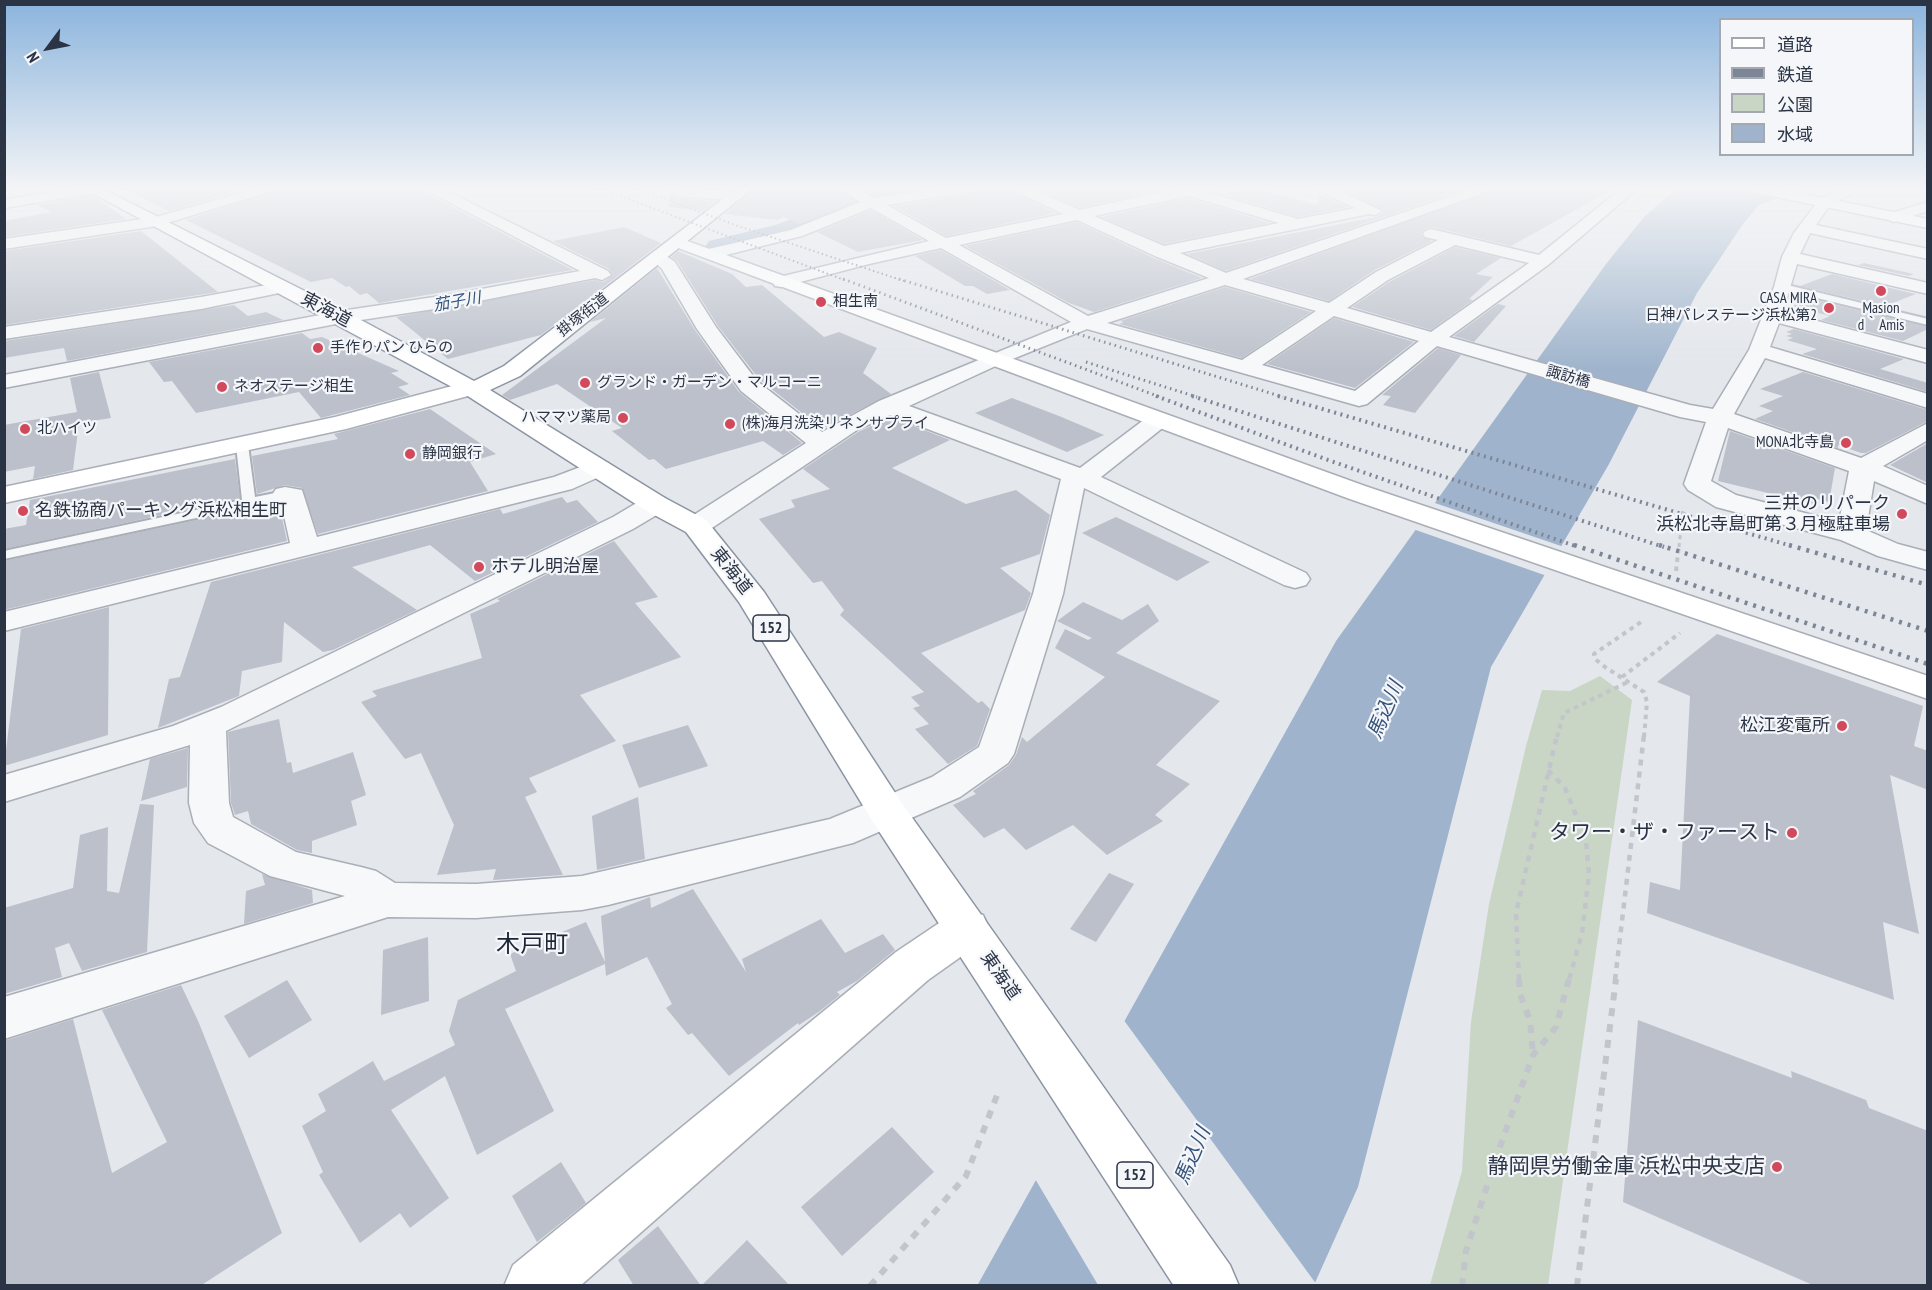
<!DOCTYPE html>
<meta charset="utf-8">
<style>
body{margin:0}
#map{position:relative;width:1932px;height:1290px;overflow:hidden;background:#e4e7ec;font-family:"PT Sans Narrow","Noto Sans JP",sans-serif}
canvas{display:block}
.frame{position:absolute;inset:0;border:6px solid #2b3445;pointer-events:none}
.legend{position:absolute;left:1719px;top:18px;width:195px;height:138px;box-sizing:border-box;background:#f4f6f9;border:2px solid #a4a8b1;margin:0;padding:8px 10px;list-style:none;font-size:18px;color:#2b3445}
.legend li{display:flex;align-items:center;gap:12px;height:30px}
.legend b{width:30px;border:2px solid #a4a8b1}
.north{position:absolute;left:18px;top:18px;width:60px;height:60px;-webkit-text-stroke:4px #f4f6f9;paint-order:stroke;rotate:238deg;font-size:16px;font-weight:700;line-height:24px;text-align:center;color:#2b3445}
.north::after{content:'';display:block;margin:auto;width:21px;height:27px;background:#2b3445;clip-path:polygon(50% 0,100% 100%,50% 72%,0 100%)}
</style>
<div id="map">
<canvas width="1932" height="1290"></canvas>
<div class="frame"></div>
<ul class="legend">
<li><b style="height:8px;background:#fff"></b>道路</li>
<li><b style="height:8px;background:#7d8696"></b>鉄道</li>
<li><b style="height:16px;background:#c9d6c5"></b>公園</li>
<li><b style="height:16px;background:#9fb4cc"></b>水域</li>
</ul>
<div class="north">N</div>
</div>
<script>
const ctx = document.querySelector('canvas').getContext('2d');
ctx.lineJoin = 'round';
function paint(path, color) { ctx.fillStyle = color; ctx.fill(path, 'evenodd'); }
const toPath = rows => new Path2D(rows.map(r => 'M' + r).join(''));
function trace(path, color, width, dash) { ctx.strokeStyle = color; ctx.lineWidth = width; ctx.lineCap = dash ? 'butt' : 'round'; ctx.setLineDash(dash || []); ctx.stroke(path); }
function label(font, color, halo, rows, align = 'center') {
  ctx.font = font + ' "PT Sans Narrow","Noto Sans JP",sans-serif'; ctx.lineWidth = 4.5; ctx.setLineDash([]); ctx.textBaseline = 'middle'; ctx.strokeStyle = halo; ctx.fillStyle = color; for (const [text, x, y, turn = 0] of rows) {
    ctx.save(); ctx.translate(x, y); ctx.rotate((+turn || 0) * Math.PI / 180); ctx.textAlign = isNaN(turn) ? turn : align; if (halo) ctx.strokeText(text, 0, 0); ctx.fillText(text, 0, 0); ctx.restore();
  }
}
paint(toPath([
 [1600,676,1632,700,1548,1285,1430,1285,1462,1171,1471,1022,1489,904,1526,746,1542,690,1570,691]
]), '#c9d6c5');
paint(toPath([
 [1683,188,1788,188,1778,198,1759,205,1743,224,1697,293,1609,464,1491,667,1358,1187,1314,1285,977,1286,1336,641,1606,264,1644,217,1674,190]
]), '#9fb4cc');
paint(toPath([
 [1432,502,1564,547,1547,576,1413,529],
 [1123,1019,1317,1285,1098,1285,1034,1177]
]), '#e4e7ec');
paint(toPath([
 [893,188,911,189,915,195,911,201,869,210,797,237,720,258,709,255,704,248,709,241,775,225,851,197,893,188]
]), '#9fb4cc');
paint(toPath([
 [123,188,249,188,169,211],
 [284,188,416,188,573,270,379,303,367,293,360,295,349,286,346,287,332,278,311,282,186,220],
 [755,188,837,188,855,202,800,224,784,217,777,220,725,214],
 [862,188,923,188,874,196],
 [979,188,1008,188,1056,213,946,236,894,206,970,194],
 [1035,188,1162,188,1164,189,1080,208],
 [1255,188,1318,205,1319,194,1348,207,1298,217,1223,194],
 [1339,188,1467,188,1226,271,1187,254,1376,217,1384,212],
 [1499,188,1615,188,1511,246,1432,227,1424,229,1421,235,1432,241,1375,270,1329,301,1250,279],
 [670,192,682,199,716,201,703,211,669,207],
 [92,195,126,219,4,237,4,221,51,212,37,205],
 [1189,198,1270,223,1164,244,1101,217],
 [871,210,923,240,858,252,817,232],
 [1077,222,1154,258,1202,278,1094,312,1069,303,965,246],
 [624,227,661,243,541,335,448,359,396,317,595,280,603,282,613,275,609,269,553,241],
 [141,231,218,292,4,325,4,251],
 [1455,247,1501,258,1476,274,1493,277,1469,299,1473,300,1431,330,1352,307,1389,282],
 [941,250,1010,290,987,294,973,286,965,286,915,256],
 [678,251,732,274,746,287,762,285,824,337,839,332,877,348,863,373,891,394,822,429,759,379,718,326,677,261,671,257],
 [1864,263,1914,274,1909,276,1858,265],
 [657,268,695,330,739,392,802,443,783,455,763,441,666,469,654,459,649,460,612,431,622,428,557,384,510,400,502,395,606,318,590,322],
 [1832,274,1882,286,1916,294,1885,306,1800,286],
 [1225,287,1311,312,1242,358,1119,324,1124,322,1120,321],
 [1811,299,1928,327,1928,329,1903,341,1821,320,1830,316,1792,306],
 [1498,304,1506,306,1474,342,1454,336],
 [234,305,248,316,266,312,283,320,67,361,64,348,4,358,4,341],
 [1334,318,1414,342,1355,388,1267,364],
 [1794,329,1904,359,1880,369,1928,383,1928,392,1802,354,1817,349,1787,340,1793,338,1786,336,1792,334,1786,332],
 [302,333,310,339,322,337,399,371,391,373,409,384,398,387,410,395,321,418,299,392,196,413,172,381,164,382,149,362],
 [1438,348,1461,355,1415,413,1383,405,1391,396,1382,395],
 [99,372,111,418,79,423,73,470,33,479,35,466,4,472,4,425,77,412,70,378],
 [1803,372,1928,410,1928,421,1866,453,1861,453,1838,445,1838,448,1755,419,1773,411,1759,406,1783,396,1760,389],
 [1012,398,1059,416,1104,435,1067,452,975,413],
 [430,409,496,454,470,462,488,491,318,534,302,488,285,485,257,494,252,456,338,439,334,434],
 [890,417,950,440,892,468,966,504,1016,490,1050,515,1040,554,1000,568,1031,593,1025,610,921,653,978,703,982,701,990,709,977,746,948,764,915,729,929,724,913,708,920,706,911,697,924,692,840,615,844,610,822,581,813,583,759,519,795,507,791,500,830,489,803,469,858,432],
 [1730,431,1835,468,1829,502,1818,499,1818,505,1718,481],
 [1928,443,1928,483,1890,465],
 [235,459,240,498,4,549,4,529,26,525,30,500],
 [562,497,567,503,577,500,598,522,475,581,430,545,352,567,417,610,333,650,323,652,284,622,282,662,242,671,239,696,158,728,169,679,180,677,211,582,500,509,503,514],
 [276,503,279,504,287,541,4,610,4,561],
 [1116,517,1210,562,1177,581,1082,533],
 [614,541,658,597,635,603,681,657,580,695,616,741,529,778,537,792,525,797,563,875,493,880,496,869,437,875,454,825,421,753,405,759,361,702,377,696,372,691,482,658,470,614,500,601,497,599],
 [1083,602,1122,620,1148,604,1159,621,1116,653,1220,701,1156,765,1190,784,1155,815,1163,821,1107,855,1073,825,1026,850,1004,828,984,838,953,805,976,794,973,791,1009,765,1016,755,1022,737,1027,742,1105,677,1055,648,1065,629,1088,640,1092,638,1057,621],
 [109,607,108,735,4,766,21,629],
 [1717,634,1923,706,1914,746,1928,751,1928,790,1890,775,1919,934,1883,922,1894,1000,1647,913,1650,882,1680,890,1690,696,1657,682],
 [279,719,287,763,291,762,293,773,353,752,366,795,351,801,357,825,312,841,312,853,297,850,251,824,248,811,235,815,231,803,228,732],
 [688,725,708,766,639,788,622,745],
 [188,748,187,787,141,801,150,759],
 [638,797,645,859,597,870,592,816],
 [140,804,154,805,147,952,82,971,69,943,55,948,62,977,4,994,4,908,73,888,80,835,108,827,107,891,119,893],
 [1109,873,1134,884,1096,942,1070,929],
 [262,874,312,890,313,903,244,924,246,891,265,885],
 [693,889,746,972,742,959,821,919,845,953,883,934,895,950,857,981,837,992,840,995,820,1011,799,1025,798,1023,729,1076,692,1033,688,1035,666,1008,672,1004,647,957,606,976,605,964,505,1009,554,1111,477,1155,445,1076,391,1110,449,1198,410,1228,400,1213,360,1243,319,1175,323,1172,302,1126,326,1111,318,1094,373,1061,384,1081,455,1045,449,1031,458,1000,516,971,510,954,586,922,605,962,601,916,650,897,651,908],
 [428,937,429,1001,381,1015,383,950],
 [287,980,312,1020,249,1058,224,1016],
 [181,985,199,1023,282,1233,200,1286,4,1286,4,1041,73,1019,112,1173,167,1142,102,1010],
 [1638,1020,1792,1078,1791,1071,1866,1100,1869,1108,1928,1131,1928,1286,1815,1286,1623,1202],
 [892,1127,934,1172,842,1256,801,1207],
 [561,1162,586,1203,537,1242,512,1196],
 [658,1226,701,1286,634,1286,618,1260],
 [747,1240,790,1286,701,1286]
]), '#bbc0ca');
const lane = toPath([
 [1783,284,1928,319,1928,325,1780,289,1779,287,1783,284],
 [242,441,248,445,255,497,285,491,292,495,290,498,4,559,4,551,242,500,236,445,242,441]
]);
const street = toPath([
 [72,188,100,189,93,193,4,208,4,200,72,188],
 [258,188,282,188,157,226,4,249,4,239,156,217,258,188],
 [422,188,441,188,608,271,611,275,602,280,595,278,454,306,341,323,4,388,4,375,341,311,454,294,580,271,422,188],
 [667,188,737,192,744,196,737,200,682,197,667,188],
 [839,188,857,188,874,198,940,188,977,188,970,192,887,205,946,238,1063,214,1010,188,1029,188,1080,210,1178,188,1215,188,1207,192,1298,219,1355,208,1313,188,1333,188,1382,211,1375,215,1369,214,1180,253,1226,273,1475,188,1497,188,1243,279,1329,303,1376,272,1438,240,1425,237,1423,234,1425,231,1431,229,1539,255,1622,188,1638,188,1548,265,1449,337,1690,405,1713,409,1749,350,1774,287,1782,257,1794,233,1819,200,1842,188,1861,188,1829,206,1816,225,1928,249,1928,259,1810,233,1800,254,1928,283,1928,294,1797,264,1783,312,1928,350,1928,363,1779,323,1770,347,1928,394,1928,408,1765,358,1734,414,1861,458,1928,423,1928,440,1883,466,1928,486,1928,504,1874,481,1866,530,1898,544,1928,552,1928,570,1878,556,1841,540,1716,507,1688,490,1684,484,1706,422,1680,417,1437,346,1367,404,1359,406,1087,329,1000,364,909,406,1080,468,1149,416,1165,416,1169,421,1165,426,1101,477,1306,573,1310,579,1306,585,1295,588,1284,585,1084,488,1063,594,1014,754,1008,763,960,797,853,843,608,905,582,910,476,918,388,917,4,1039,4,997,345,896,270,876,208,843,194,823,189,803,190,745,4,802,4,775,173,726,221,707,613,517,645,498,655,496,665,498,669,504,665,510,633,529,226,731,229,803,233,817,296,852,361,867,376,871,395,883,476,884,582,876,830,819,932,777,979,747,1033,594,1061,479,890,415,857,430,706,532,696,534,686,532,682,526,686,520,806,443,741,391,697,329,662,269,651,259,653,255,665,255,675,262,716,327,757,381,822,432,879,401,1071,322,941,248,869,264,781,287,775,286,772,282,775,278,929,241,871,208,802,236,710,259,702,254,704,250,791,230,860,202,839,188],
 [1189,196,1279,223,1164,246,1094,216,1189,196],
 [1077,220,1155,256,1209,278,1088,316,959,245,1077,220],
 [1455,245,1529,263,1431,332,1347,308,1388,280,1455,245],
 [1225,285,1316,311,1242,360,1107,323,1225,285],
 [1334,316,1419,341,1355,391,1262,365,1334,316],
 [1728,428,1849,471,1839,522,1736,495,1711,481,1728,428],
 [1928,202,1928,211,1893,222,1885,217,1888,214,1928,202],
 [283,282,292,287,289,291,201,309,4,339,4,327,201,297,283,282],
 [599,460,608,463,612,468,608,473,572,489,4,631,4,612,290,543,281,502,276,501,272,495,276,489,285,487,302,490,317,537,554,477,599,460]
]);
const secondary = toPath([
 [1745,188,1774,188,1928,219,1928,228,1752,192,1745,188],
 [679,238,1365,486,1928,676,1928,699,1347,498,673,246,671,243,673,240,679,238],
 [471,381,479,383,482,388,479,393,346,429,4,503,4,487,335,417,471,381],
 [967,910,983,915,989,928,983,941,928,980,580,1286,504,1286,513,1265,896,952,951,915,967,910]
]);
const highway = toPath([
 [83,188,101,188,348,313,474,381,504,366,737,188,753,188,520,376,490,390,665,498,706,520,764,592,901,802,1230,1265,1239,1286,1174,1286,873,822,739,602,686,532,645,510,463,393,83,188]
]);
trace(lane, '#a9aeb7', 4);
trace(street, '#a9aeb7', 3);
trace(secondary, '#a9aeb7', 3);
trace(highway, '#8b94a3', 3);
trace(toPath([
 [1679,547,1683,507]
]), '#c2c5cb', 3, [4, 4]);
trace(toPath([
 [1676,571,1679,545],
 [1622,677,1680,633],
 [1557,737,1564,713,1628,682],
 [1644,737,1647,702,1644,692,1605,667,1595,659,1594,654,1644,620]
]), '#c2c5cb', 4, [4.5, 4.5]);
trace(toPath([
 [1548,770,1565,788,1586,840,1589,875,1582,933,1569,980],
 [1519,980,1516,913,1557,735],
 [1615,980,1644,735]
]), '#c2c5cb', 4.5, [6, 6]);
trace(toPath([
 [1519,979,1520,994,1530,1020,1533,1054],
 [870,1286,966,1176,999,1090],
 [1462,1286,1466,1251,1497,1155,1533,1055,1556,1027,1569,979],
 [1577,1286,1616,979]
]), '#c2c5cb', 6, [8, 8]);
paint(lane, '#f7f8fa');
paint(street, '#f7f8fa');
paint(secondary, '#fff');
paint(highway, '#fff');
trace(toPath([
 [599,188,847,281],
 [635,188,738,226,904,281]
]), '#7d8696', 2, [1.5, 3]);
trace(toPath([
 [843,279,1160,397],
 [899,279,1283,397],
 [1086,362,1197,397]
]), '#7d8696', 3, [1.5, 4]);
trace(toPath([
 [1156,396,1328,460,1578,547],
 [1192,396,1664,547],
 [1278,396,1795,547]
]), '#7d8696', 4, [2, 4.5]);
trace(toPath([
 [1574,545,1928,664],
 [1659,545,1928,631],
 [1789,545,1928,585]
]), '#7d8696', 4.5, [3, 6]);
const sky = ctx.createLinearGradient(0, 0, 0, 369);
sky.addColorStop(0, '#8bb4dd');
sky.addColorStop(0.51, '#f3f4f6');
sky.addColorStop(1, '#f3f4f600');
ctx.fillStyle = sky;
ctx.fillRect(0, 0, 1932, 369);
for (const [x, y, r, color] of [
 [1881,291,6,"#d1495b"],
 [821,302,6,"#d1495b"],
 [1829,308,6,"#d1495b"],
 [318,348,6,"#d1495b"],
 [585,383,6,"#d1495b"],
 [222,387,6,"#d1495b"],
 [623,418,6,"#d1495b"],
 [730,424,6,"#d1495b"],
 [25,429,6,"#d1495b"],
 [1846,443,6,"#d1495b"],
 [410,454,6,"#d1495b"],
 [23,511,6,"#d1495b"],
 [1902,514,6,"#d1495b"],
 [479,567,6,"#d1495b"],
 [1842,726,6,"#d1495b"],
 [1792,833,6,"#d1495b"],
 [1777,1167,6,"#d1495b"]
]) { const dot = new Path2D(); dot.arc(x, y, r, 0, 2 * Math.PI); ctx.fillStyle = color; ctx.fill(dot); trace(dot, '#f4f6f9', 2); }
label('15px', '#2b3445', '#f4f6f9', [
 ["CASA MIRA",1817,299,"right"],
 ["日神パレステージ浜松第2",1817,316,"right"],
 ["相生南",833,302],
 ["Masion",1881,309,"center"],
 ["d｀Amis",1881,326,"center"],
 ["手作りパン ひらの",330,348],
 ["グランド・ガーデン・マルコーニ",597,383],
 ["ネオステージ相生",234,387],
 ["ハママツ薬局",611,418,"right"],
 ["(株)海月洗染リネンサプライ",742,424],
 ["北ハイツ",37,429],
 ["MONA北寺島",1834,443,"right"],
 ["静岡銀行",422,454]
], 'left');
label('15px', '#2b3445', '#f4f6f9', [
 ["掛塚街道",583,315,-38],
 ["諏訪橋",1568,377,16]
]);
label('italic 16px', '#34527a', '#f4f6f9', [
 ["茄子川",457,302,-10]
]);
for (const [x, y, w] of [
 [771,628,36],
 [1135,1175,36]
]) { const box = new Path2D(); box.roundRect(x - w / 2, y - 13, w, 26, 4.5); ctx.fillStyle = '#f4f6f9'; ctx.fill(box); trace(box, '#2b3445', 1.5); }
label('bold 16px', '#2b3445', null, [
 ["152",771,628],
 ["152",1135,1175]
]);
label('18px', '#2b3445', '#f4f6f9', [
 ["東海道",326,310,28],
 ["東海道",731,571,52],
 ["東海道",1000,976,55]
]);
label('18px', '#2b3445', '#f4f6f9', [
 ["三井のリパーク",1890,504],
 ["浜松北寺島町第３月極駐車場",1890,525],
 ["名鉄協商パーキング浜松相生町",35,511,"left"],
 ["ホテル明治屋",491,567,"left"],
 ["松江変電所",1830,726]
], 'right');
label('italic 20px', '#34527a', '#f4f6f9', [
 ["馬込川",1386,710,-67],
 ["馬込川",1193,1156,-67]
]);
label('21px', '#2b3445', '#f4f6f9', [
 ["タワー・ザ・ファースト",1780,833],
 ["静岡県労働金庫 浜松中央支店",1765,1167]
], 'right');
label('24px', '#1d2536', '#f4f6f9', [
 ["木戸町",532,945]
]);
</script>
